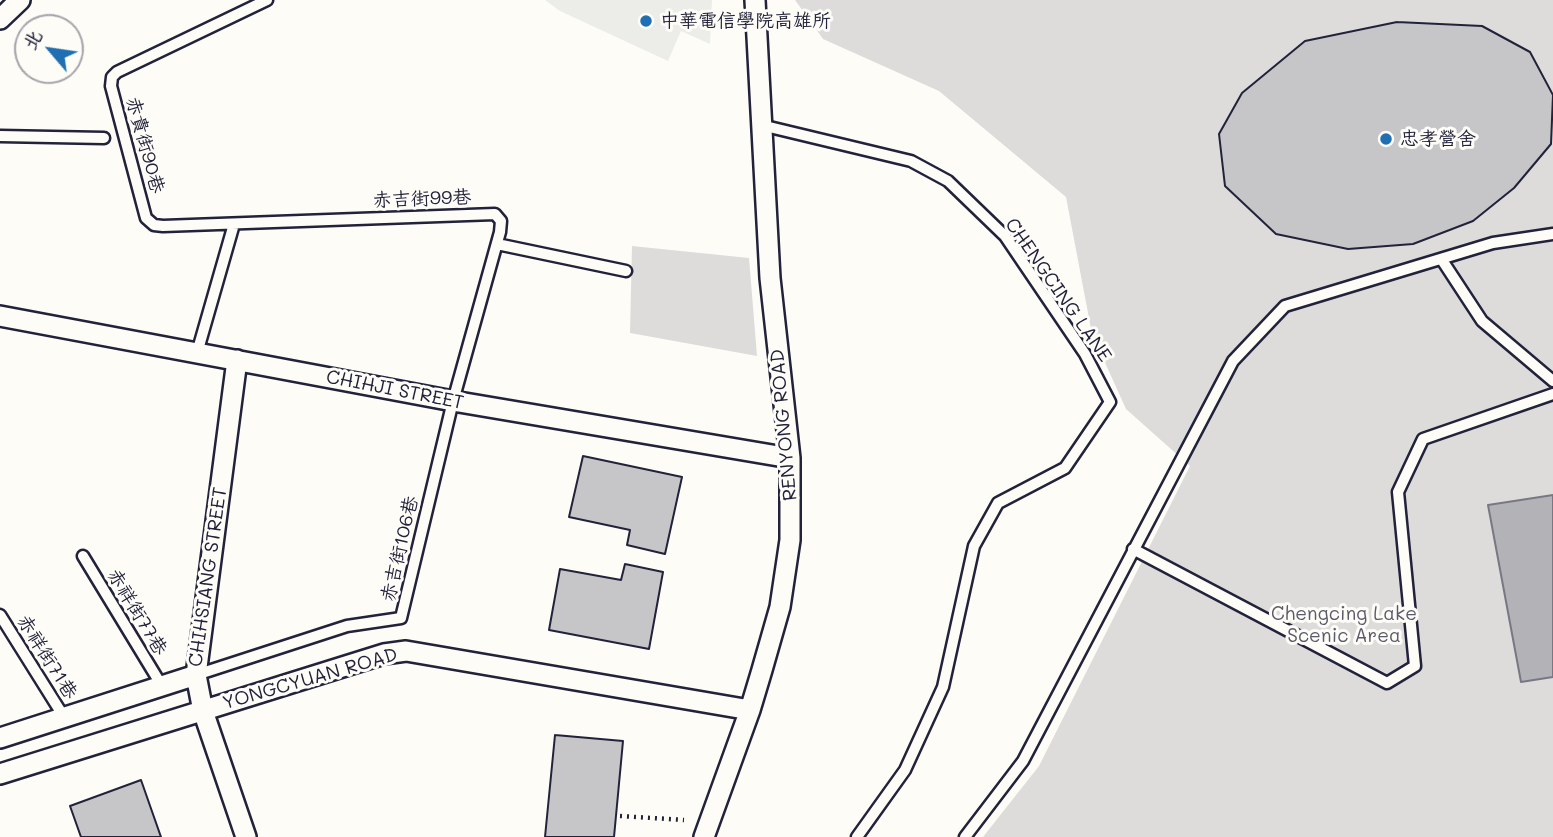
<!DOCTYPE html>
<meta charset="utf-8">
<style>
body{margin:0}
#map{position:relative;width:1553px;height:837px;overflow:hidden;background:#fdfcf7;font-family:Mali,"LXGW WenKai TC",sans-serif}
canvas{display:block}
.north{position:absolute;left:14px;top:14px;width:70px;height:70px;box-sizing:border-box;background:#fdfcf7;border:2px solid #a5a5ac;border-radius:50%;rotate:299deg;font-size:19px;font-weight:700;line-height:28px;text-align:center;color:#22223b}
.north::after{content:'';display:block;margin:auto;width:24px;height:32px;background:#1f6fb2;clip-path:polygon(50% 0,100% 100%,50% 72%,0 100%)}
</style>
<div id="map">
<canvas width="1553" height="837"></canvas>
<div class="north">北</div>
</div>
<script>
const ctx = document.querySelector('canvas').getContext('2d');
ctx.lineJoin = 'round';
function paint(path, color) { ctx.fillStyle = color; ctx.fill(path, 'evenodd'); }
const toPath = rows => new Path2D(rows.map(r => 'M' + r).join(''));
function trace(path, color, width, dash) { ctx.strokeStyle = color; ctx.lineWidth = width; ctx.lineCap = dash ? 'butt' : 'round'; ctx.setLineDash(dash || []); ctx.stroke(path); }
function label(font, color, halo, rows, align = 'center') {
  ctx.font = font + ' Mali,"LXGW WenKai TC",sans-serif'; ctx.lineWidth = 6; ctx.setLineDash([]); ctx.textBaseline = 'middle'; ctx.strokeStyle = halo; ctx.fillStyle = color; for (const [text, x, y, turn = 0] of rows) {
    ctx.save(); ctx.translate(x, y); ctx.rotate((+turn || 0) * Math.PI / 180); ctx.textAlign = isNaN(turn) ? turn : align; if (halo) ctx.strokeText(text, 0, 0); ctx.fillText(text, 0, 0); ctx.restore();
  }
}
paint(toPath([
 [545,0,712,0,710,44,681,31,668,61,560,11]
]), '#ecece9');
paint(toPath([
 [795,0,1553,0,1553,837,983,837,1039,766,1190,466,1126,409,1092,334,1066,197,939,91,823,39],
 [632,246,749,258,757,356,630,333]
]), '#dddcdb');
const water = toPath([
 [1553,495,1553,677,1521,682,1488,505,1553,495]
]);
paint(water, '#b2b2b7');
trace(water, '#787885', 2);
const building = toPath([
 [1397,22,1482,26,1530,52,1553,95,1551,144,1514,188,1473,221,1413,244,1348,249,1276,234,1225,186,1219,134,1242,93,1305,41,1397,22],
 [583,456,682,477,665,554,627,545,630,530,569,517,583,456],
 [625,564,663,572,649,649,549,630,560,569,621,580,625,564],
 [555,735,623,741,614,837,545,837,555,735],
 [141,780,161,837,81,837,70,806,141,780]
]);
paint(building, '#c6c6c8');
trace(building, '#22223b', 2);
const service = toPath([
 [761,125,911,161,948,181,1005,236,1085,354,1110,402,1065,468,998,503,974,546,943,687,905,770,857,837],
 [0,136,104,138],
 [497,244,626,271],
 [1442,260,1482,321,1553,381],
 [197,353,234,224],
 [1133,549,1387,683,1415,666,1398,492,1423,439,1553,394],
 [83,556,162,686],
 [0,615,64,717],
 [196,675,347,626,401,618,453,401,500,232,501,221,495,214,163,226,154,225,146,218,111,86,112,77,117,72,267,0],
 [965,837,1023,761,1233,361,1285,306,1493,243,1553,234]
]);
const minor = toPath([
 [0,19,20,0],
 [0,316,453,401,790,458],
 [196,675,203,711,246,837],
 [0,738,196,675,237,360],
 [0,774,384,654,406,651,750,710],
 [704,837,750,710,762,670,780,607,790,540,790,458,770,278,755,0]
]);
trace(service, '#22223b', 15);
trace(minor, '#22223b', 24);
trace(toPath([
 [620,816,684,820]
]), '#22223b', 4.5, [2, 5]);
trace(service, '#fdfcf7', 10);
trace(minor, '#fdfcf7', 19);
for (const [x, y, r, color] of [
 [646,21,7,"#1f6fb2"],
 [1386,139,7,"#1f6fb2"]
]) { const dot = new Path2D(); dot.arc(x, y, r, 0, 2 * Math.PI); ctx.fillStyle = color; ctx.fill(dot); trace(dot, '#fdfcf7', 2.5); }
label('19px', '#22223b', '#fdfcf7', [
 ["中華電信學院高雄所",660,21],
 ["忠孝營舍",1400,139]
], 'left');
label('19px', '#22223b', '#fdfcf7', [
 ["赤貴街90巷",145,145,75],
 ["赤吉街99巷",422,199,-2],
 ["CHENGCING LANE",1058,290,55],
 ["CHIHJI STREET",395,390,11],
 ["RENYONG ROAD",784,425,-95],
 ["赤吉街106巷",400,549,-77],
 ["CHIHSIANG STREET",208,577,-82],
 ["赤祥街77巷",137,612,59],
 ["赤祥街71巷",47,657,58],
 ["YONGCYUAN ROAD",310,679,-16]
]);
label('19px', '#5a5a6b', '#fdfcf7', [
 ["Chengcing Lake",1344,614],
 ["Scenic Area",1344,636]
]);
</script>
